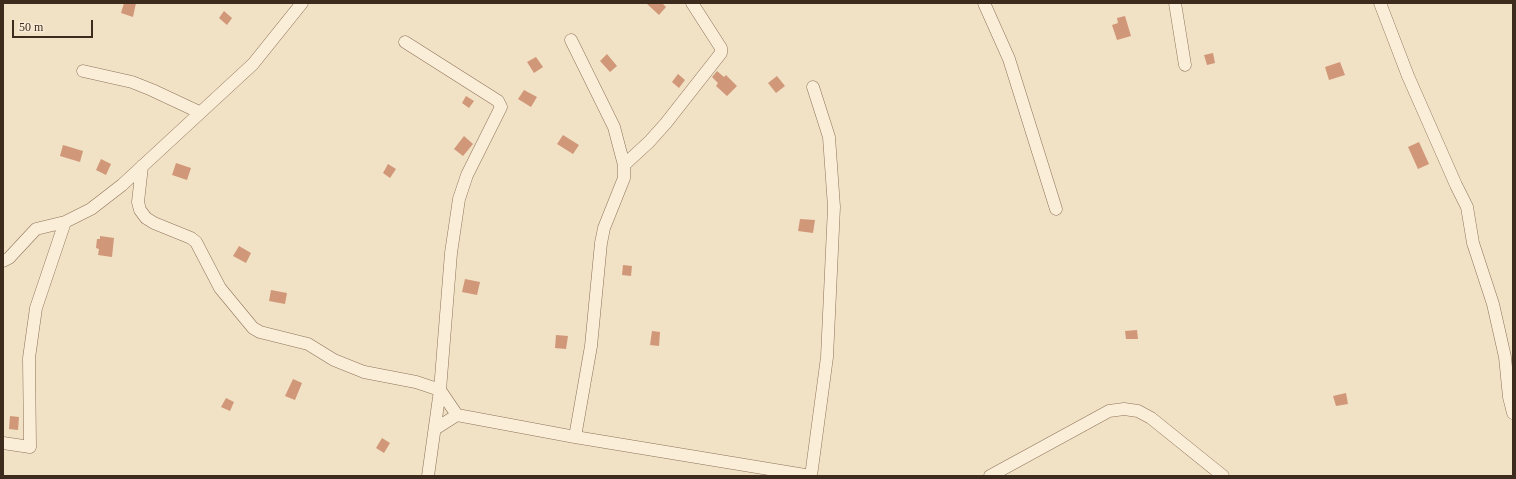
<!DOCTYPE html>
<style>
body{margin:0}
#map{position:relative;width:1516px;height:479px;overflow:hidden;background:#f1e1c5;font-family:"Times New Roman",serif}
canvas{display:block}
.frame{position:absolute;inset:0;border:4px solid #3d2b1e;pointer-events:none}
.scale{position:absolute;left:12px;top:20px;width:81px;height:18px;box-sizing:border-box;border:2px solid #3d2b1e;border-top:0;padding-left:5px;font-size:12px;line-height:14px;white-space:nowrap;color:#3d2b1e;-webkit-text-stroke:3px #f8ebd5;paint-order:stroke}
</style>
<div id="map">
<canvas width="1516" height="479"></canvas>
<div class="frame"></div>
<div class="scale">50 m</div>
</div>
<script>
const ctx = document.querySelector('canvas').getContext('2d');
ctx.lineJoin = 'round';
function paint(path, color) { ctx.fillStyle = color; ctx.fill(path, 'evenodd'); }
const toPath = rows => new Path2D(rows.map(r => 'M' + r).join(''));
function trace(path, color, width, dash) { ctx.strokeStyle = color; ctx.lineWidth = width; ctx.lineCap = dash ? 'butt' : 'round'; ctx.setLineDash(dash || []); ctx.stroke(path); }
paint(toPath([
 [124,3,136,3,133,17,121,13],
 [646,3,662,3,666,7,659,15],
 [224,11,232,18,227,25,219,18],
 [1125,16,1131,36,1117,40,1112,25,1118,23,1117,18],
 [1213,53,1215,63,1207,65,1204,55],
 [607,54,617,66,610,72,600,61],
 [536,57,543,67,534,73,527,62],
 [1340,62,1345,75,1329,80,1325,67],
 [717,71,724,77,726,75,737,86,727,96,716,86,718,83,712,77],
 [678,74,685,80,679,88,672,82],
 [777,76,785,86,776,93,768,83],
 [524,90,537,97,531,107,518,99],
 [466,96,474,101,469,108,462,103],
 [563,135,579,145,573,154,557,144],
 [464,136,473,144,463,156,454,149],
 [1419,142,1429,164,1418,169,1408,147],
 [63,145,83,151,80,162,60,156],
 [101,159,111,164,106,175,96,170],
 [176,163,191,168,187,180,172,175],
 [388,164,396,169,390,178,383,173],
 [800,219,815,220,813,233,798,231],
 [100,236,114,238,112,257,98,255,99,249,96,248,97,239,100,239],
 [239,246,251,253,246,263,233,256],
 [623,265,632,266,631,276,622,275],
 [465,279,480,282,477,295,462,292],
 [271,290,287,293,285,304,269,301],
 [1137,330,1138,339,1126,339,1125,331],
 [652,331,660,332,659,346,650,345],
 [556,335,568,336,566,349,555,348],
 [293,379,302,383,295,400,285,396],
 [1346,393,1348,404,1336,406,1333,396],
 [226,398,234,402,230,411,221,407],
 [10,416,19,417,18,430,9,429],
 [382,438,390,443,384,453,376,448]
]), '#d19779');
const minor = toPath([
 [984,3,1009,59,1056,209],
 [1175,3,1185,65],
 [1380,3,1408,76,1456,185,1467,207,1473,243,1493,304,1505,357,1509,397,1513,413],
 [571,40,614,127,624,165,624,178,604,228,601,243,591,346,575,437],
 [405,42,498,101,501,107,467,175,459,199,451,253,440,390,428,476],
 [83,71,132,82,152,90,199,112],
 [624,165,649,142,666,123,721,53,721,48,692,3],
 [142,166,138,202,140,210,146,218,154,223,191,238,196,242,220,288,253,328,260,332,308,344,334,360,364,372,416,382,440,390,457,415],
 [3,261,9,258,36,229,65,222,91,209,122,185,253,64,302,3],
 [435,429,457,415,575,437,811,476],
 [3,443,30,447,29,358,36,308,65,222],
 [811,476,827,357,834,207,829,137,813,87],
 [990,476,1109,411,1124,409,1138,411,1151,418,1223,476]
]);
trace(minor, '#8d7259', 13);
trace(minor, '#fbeed9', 12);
</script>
